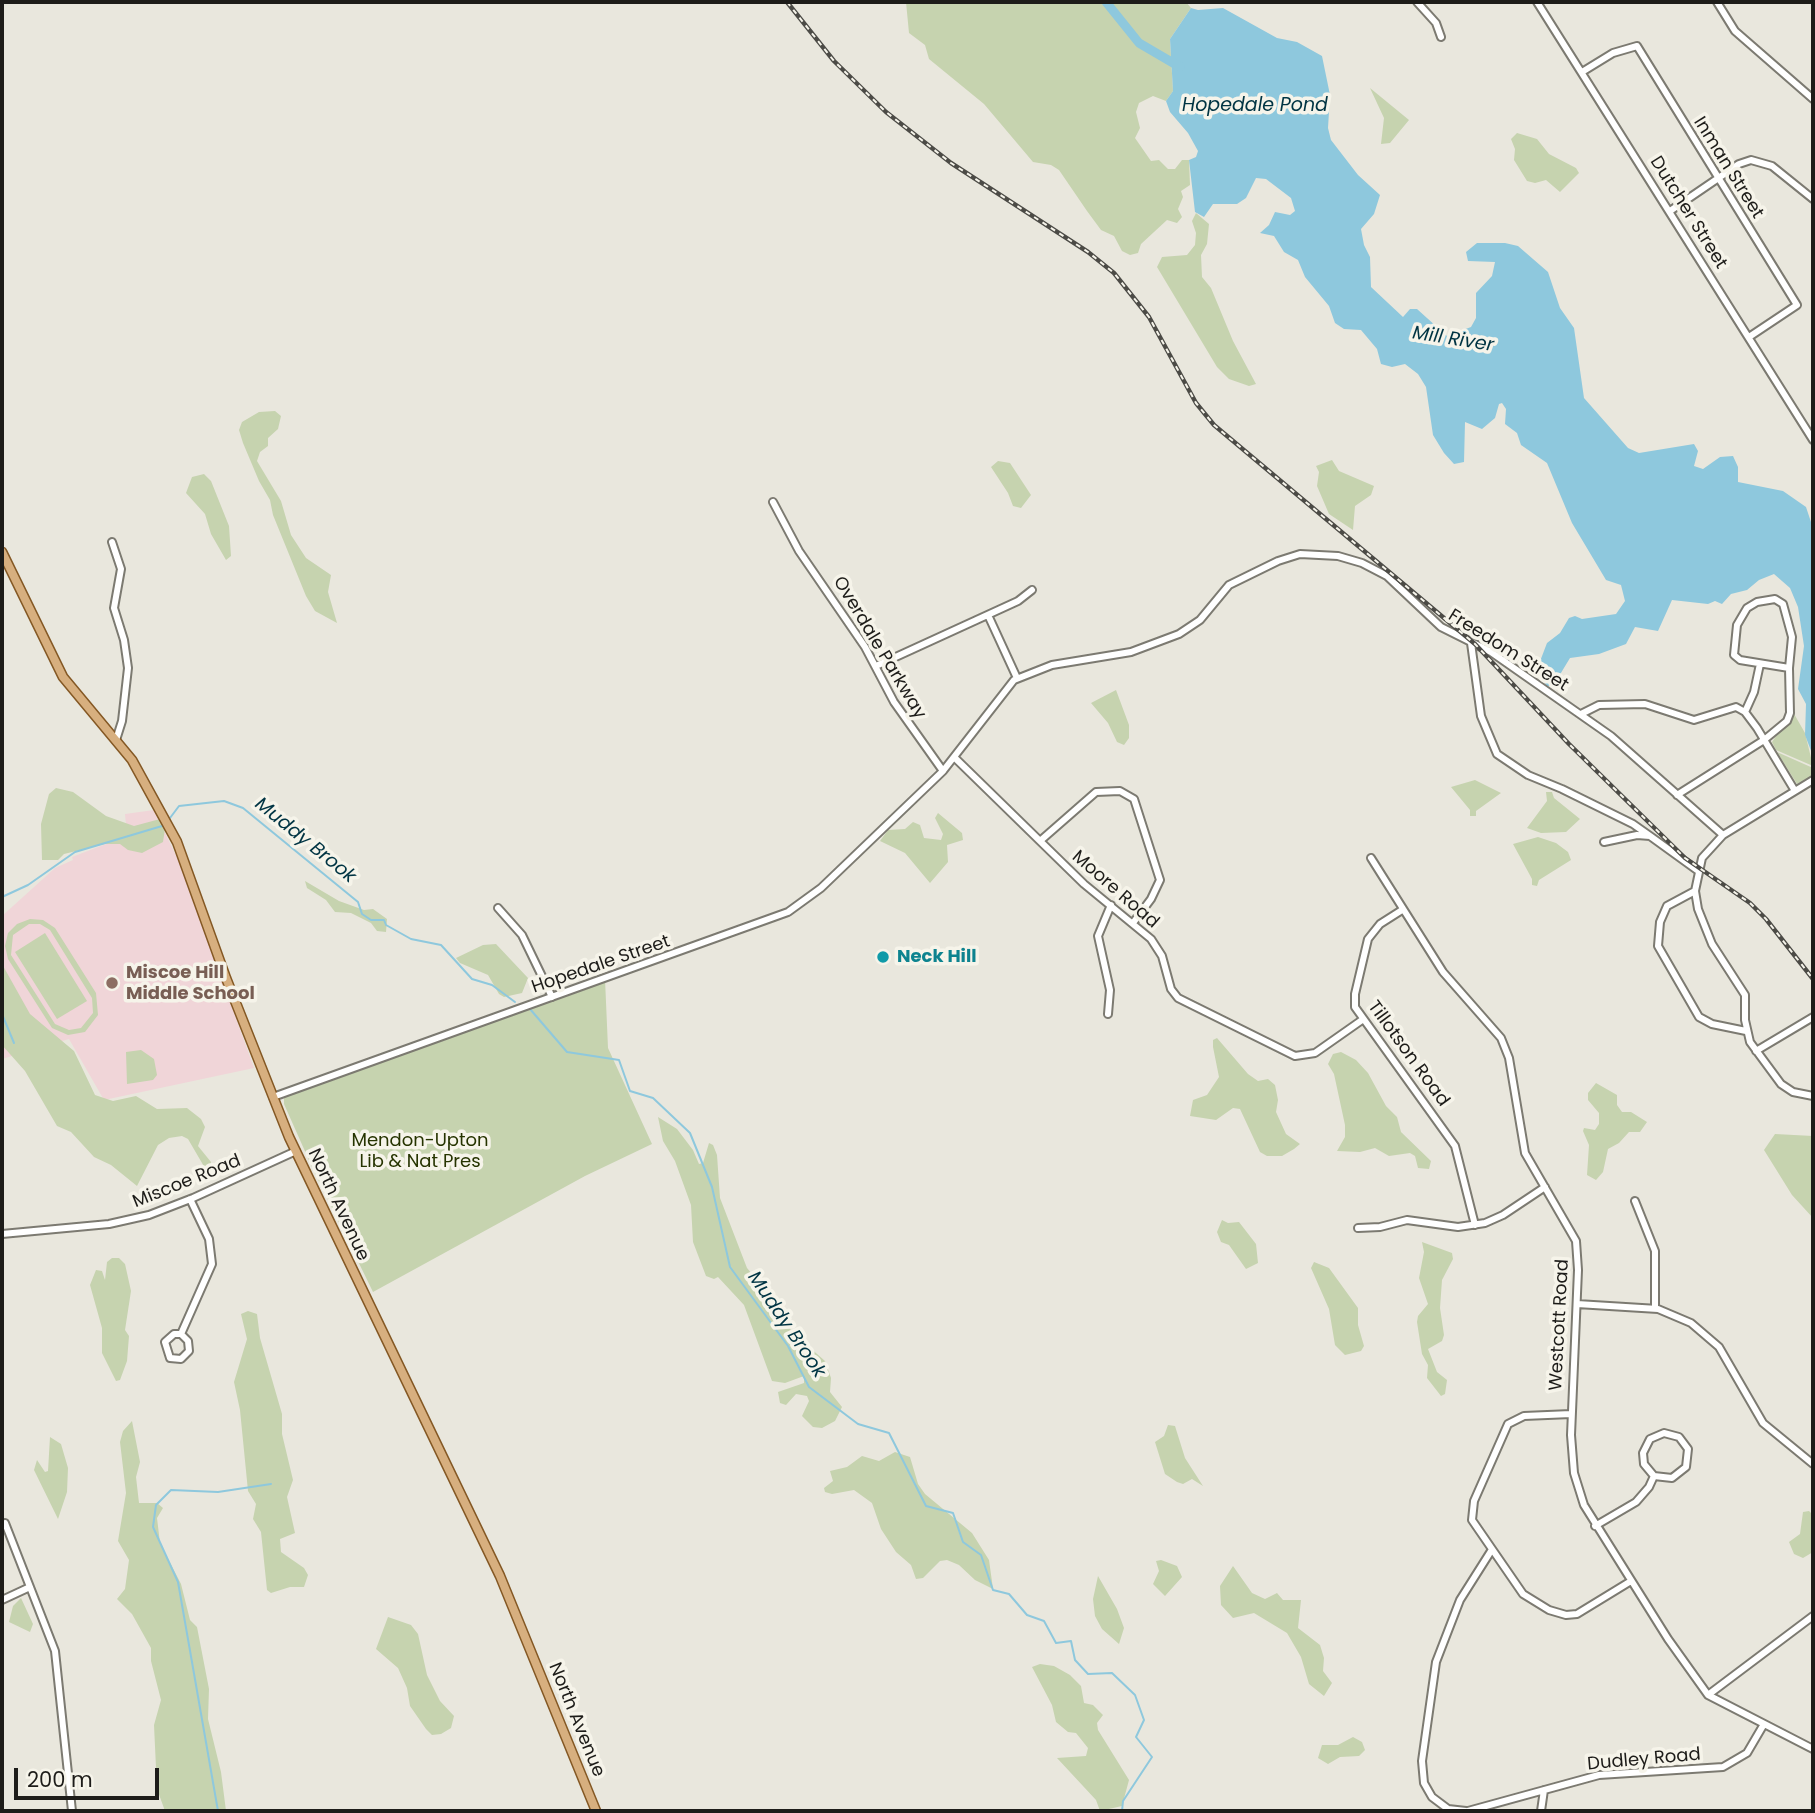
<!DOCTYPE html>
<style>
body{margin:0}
#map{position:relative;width:1815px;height:1813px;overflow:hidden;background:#e9e7dd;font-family:Poppins,sans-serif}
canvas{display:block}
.frame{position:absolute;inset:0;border:4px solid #1d1c19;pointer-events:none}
.scale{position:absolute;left:14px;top:1768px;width:145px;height:32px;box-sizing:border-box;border:4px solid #1d1c19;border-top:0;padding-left:9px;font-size:21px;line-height:24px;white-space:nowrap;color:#1d1c19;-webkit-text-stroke:5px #f6f4ea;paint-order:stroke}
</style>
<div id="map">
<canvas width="1815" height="1813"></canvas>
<div class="frame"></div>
<div class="scale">200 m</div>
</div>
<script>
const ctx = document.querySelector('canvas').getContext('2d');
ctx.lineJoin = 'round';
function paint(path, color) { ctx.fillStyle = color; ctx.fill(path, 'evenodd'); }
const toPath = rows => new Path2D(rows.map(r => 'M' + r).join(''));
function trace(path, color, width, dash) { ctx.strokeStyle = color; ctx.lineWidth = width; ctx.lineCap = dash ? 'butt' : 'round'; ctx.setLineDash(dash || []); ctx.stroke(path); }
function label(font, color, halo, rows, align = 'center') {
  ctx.font = font + ' Poppins,sans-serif'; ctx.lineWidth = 7; ctx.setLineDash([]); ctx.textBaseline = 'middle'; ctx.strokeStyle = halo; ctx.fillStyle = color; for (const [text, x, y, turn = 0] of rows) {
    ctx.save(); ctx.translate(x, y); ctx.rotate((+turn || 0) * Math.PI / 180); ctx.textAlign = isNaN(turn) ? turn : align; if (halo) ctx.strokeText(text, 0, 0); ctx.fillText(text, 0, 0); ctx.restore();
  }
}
paint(toPath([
 [154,810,181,866,254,1068,104,1100,69,1039,2,1059,2,916,55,868,73,860,72,857,127,836,125,814]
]), '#f0d5d8');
paint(toPath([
 [906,2,1186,2,1191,8,1170,39,1173,91,1166,101,1153,96,1139,103,1136,112,1140,128,1135,138,1151,161,1159,160,1168,169,1175,169,1182,160,1189,160,1190,185,1181,191,1183,197,1178,209,1182,217,1177,223,1167,220,1141,244,1138,253,1130,255,1122,251,1114,236,1101,230,1087,211,1059,170,1051,165,1033,162,984,104,929,59,925,45,909,33],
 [1370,88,1409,120,1390,143,1381,144,1384,118],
 [1517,133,1537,139,1549,154,1576,168,1579,173,1560,192,1546,180,1535,183,1527,181,1514,160,1515,149,1511,139],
 [1196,213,1209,224,1207,244,1201,255,1202,277,1211,288,1233,341,1256,384,1249,386,1229,379,1217,367,1157,267,1162,257,1187,255,1195,245,1196,233,1192,221],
 [275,411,281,416,278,429,268,438,268,446,260,452,257,461,281,501,291,535,306,558,331,575,328,592,337,623,315,611,306,596,273,515,270,500,259,481,243,443,239,430,242,422,259,412],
 [1332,460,1339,471,1374,486,1371,495,1355,506,1353,530,1329,514,1317,486,1319,472,1316,466],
 [998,461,1010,463,1031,495,1021,508,1013,506,1008,493,991,467],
 [204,474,211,481,229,526,231,556,226,560,211,534,205,514,186,493,192,477],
 [1116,690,1129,725,1129,738,1124,745,1117,742,1108,723,1091,703],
 [1793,712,1805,733,1813,766,1776,750,1772,742],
 [1777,752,1813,768,1813,775,1797,784],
 [1475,780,1501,793,1476,811,1476,816,1470,816,1470,810,1451,787],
 [56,788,73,792,106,816,134,826,160,819,165,829,163,842,142,853,128,850,120,844,105,844,64,854,58,860,42,860,41,824,49,794],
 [1546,792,1552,792,1554,798,1580,819,1566,832,1541,833,1527,828,1547,801],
 [938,813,962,833,963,840,947,845,948,862,930,883,905,853,880,841,888,830,905,829,913,822,920,825,924,838,941,840,943,834,935,818],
 [1538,837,1556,843,1568,852,1571,860,1539,880,1537,886,1532,885,1532,879,1513,844],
 [305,881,339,901,364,910,373,909,387,919,386,932,377,931,371,923,351,913,335,912,326,900,307,888],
 [30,919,43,920,55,928,96,993,98,1015,85,1032,68,1035,52,1028,8,959,5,946,8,933,17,924],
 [29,924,40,924,50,930,92,998,93,1013,81,1028,69,1030,55,1024,11,955,13,935],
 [45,933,87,1001,57,1019,15,952],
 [496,944,528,978,522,993,504,997,499,994,488,975,460,963,456,958,483,945],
 [2,964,30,1014,74,1051,95,1095,113,1101,136,1096,157,1109,187,1108,201,1119,205,1127,198,1146,211,1162,209,1175,188,1139,182,1136,169,1138,158,1145,137,1186,111,1165,94,1157,71,1132,57,1126,25,1071,2,1045],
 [605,979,608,1048,652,1144,585,1176,373,1292,312,1167,284,1104,284,1097,287,1093],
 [1217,1038,1248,1074,1258,1081,1268,1079,1275,1085,1278,1100,1276,1112,1286,1134,1300,1144,1294,1149,1282,1156,1267,1156,1260,1152,1240,1109,1233,1108,1216,1120,1190,1116,1193,1100,1207,1095,1219,1077,1213,1047,1213,1040],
 [141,1050,154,1059,157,1075,153,1080,127,1084,126,1052],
 [1341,1052,1356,1060,1368,1073,1386,1106,1397,1117,1401,1132,1431,1161,1429,1169,1418,1168,1415,1156,1410,1153,1389,1156,1375,1148,1360,1152,1337,1151,1345,1137,1345,1125,1334,1074,1328,1064,1333,1054],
 [1596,1083,1617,1095,1617,1105,1622,1112,1631,1112,1647,1122,1640,1132,1629,1132,1619,1143,1608,1149,1603,1172,1596,1180,1587,1175,1589,1145,1583,1131,1584,1128,1595,1130,1599,1124,1599,1113,1588,1100,1588,1093],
 [658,1117,677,1129,693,1150,699,1164,703,1163,709,1143,713,1145,717,1155,720,1198,747,1268,786,1314,791,1331,825,1361,831,1378,830,1392,842,1407,835,1421,822,1428,813,1427,802,1416,809,1401,807,1396,796,1394,786,1405,780,1403,778,1392,804,1383,804,1376,785,1383,772,1381,744,1305,718,1277,714,1279,706,1276,693,1242,691,1205,675,1161,663,1141],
 [1775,1134,1813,1136,1813,1218,1792,1195,1764,1150],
 [1222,1220,1228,1223,1239,1222,1256,1244,1258,1263,1246,1269,1229,1245,1221,1242,1217,1232],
 [1422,1242,1452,1253,1453,1259,1442,1280,1440,1308,1444,1335,1442,1341,1428,1349,1437,1372,1447,1380,1445,1394,1441,1396,1427,1378,1428,1365,1422,1354,1417,1322,1418,1316,1428,1304,1419,1278,1424,1252],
 [112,1258,119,1258,125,1264,131,1291,125,1330,129,1336,127,1361,120,1380,116,1381,102,1353,102,1328,90,1285,96,1270,102,1271,105,1280,107,1262],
 [1314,1262,1329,1268,1358,1308,1358,1325,1364,1346,1361,1351,1345,1355,1335,1345,1329,1309,1311,1268],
 [248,1311,257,1314,260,1338,282,1414,282,1434,293,1480,287,1497,295,1533,280,1539,281,1552,304,1568,308,1575,304,1587,290,1587,271,1593,267,1590,261,1532,253,1519,256,1504,248,1491,240,1410,234,1382,247,1339,241,1314],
 [132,1421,140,1462,136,1477,139,1503,157,1503,163,1508,157,1518,160,1543,181,1584,190,1620,197,1627,209,1689,208,1719,221,1772,226,1811,165,1811,157,1789,154,1725,161,1700,151,1661,151,1648,132,1614,117,1599,125,1589,129,1560,118,1541,126,1493,120,1442,123,1431],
 [1168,1425,1175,1426,1185,1458,1203,1486,1192,1479,1183,1484,1177,1482,1165,1474,1155,1442,1164,1436],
 [50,1437,61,1444,68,1468,67,1492,58,1519,34,1470,37,1460,45,1472,48,1471],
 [895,1452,910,1457,918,1484,925,1494,972,1533,989,1560,993,1589,975,1580,959,1565,947,1560,940,1561,923,1578,916,1579,911,1565,896,1552,881,1529,872,1503,854,1490,832,1494,825,1492,824,1488,833,1481,830,1471,847,1467,862,1456,879,1461],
 [1803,1512,1809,1511,1813,1515,1813,1552,1803,1558,1794,1554,1789,1542,1800,1534],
 [1161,1560,1177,1566,1182,1577,1165,1596,1153,1584,1159,1571,1156,1561],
 [1233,1566,1252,1593,1265,1599,1277,1593,1283,1600,1301,1600,1298,1628,1320,1645,1324,1658,1323,1671,1332,1683,1324,1696,1309,1684,1301,1657,1287,1633,1254,1613,1233,1618,1221,1605,1220,1586],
 [1098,1576,1117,1609,1124,1628,1119,1644,1102,1629,1095,1616,1093,1599],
 [21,1598,33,1624,30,1632,9,1622,13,1606],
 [388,1617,411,1625,418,1634,427,1675,440,1701,454,1716,451,1728,441,1734,432,1735,426,1729,410,1706,407,1688,398,1668,376,1649],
 [1040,1664,1054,1666,1070,1675,1081,1686,1084,1703,1093,1705,1103,1715,1097,1723,1098,1730,1129,1780,1122,1806,1100,1811,1096,1800,1057,1758,1086,1756,1088,1748,1076,1733,1068,1732,1056,1722,1052,1705,1032,1667],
 [1353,1737,1362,1742,1365,1750,1359,1756,1340,1757,1328,1764,1318,1758,1322,1745,1338,1745]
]), '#c6d3af');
paint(toPath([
 [1191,8,1198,10,1223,8,1277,38,1297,42,1322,56,1330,95,1328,128,1331,140,1358,175,1380,195,1374,214,1361,229,1364,245,1370,257,1371,287,1403,317,1410,309,1417,309,1447,336,1471,327,1476,318,1476,293,1492,276,1495,262,1468,261,1466,252,1477,243,1505,243,1518,246,1548,272,1560,308,1574,328,1584,398,1628,448,1639,453,1694,444,1698,451,1694,466,1703,469,1720,457,1733,456,1738,467,1738,482,1783,491,1806,507,1813,528,1813,756,1805,735,1806,704,1798,689,1804,646,1798,607,1790,588,1774,574,1759,580,1747,590,1731,594,1722,604,1715,601,1708,604,1672,600,1658,631,1635,627,1626,644,1599,654,1570,658,1553,686,1547,686,1541,677,1539,664,1547,643,1560,633,1569,618,1575,616,1582,619,1616,614,1625,601,1621,585,1606,580,1572,523,1547,463,1521,445,1517,433,1505,424,1506,409,1502,403,1499,404,1495,418,1482,429,1465,422,1464,462,1454,464,1444,453,1433,435,1426,387,1418,374,1405,364,1392,367,1381,364,1377,349,1361,330,1344,329,1335,323,1329,306,1305,277,1298,260,1284,252,1274,236,1260,233,1269,225,1275,212,1290,215,1295,211,1291,198,1266,179,1256,178,1246,198,1237,204,1213,204,1204,217,1195,212,1189,160,1196,157,1198,151,1188,133,1170,112,1166,101,1173,91,1170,39]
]), '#8ec8dd');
trace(toPath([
 [170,818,179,806,224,801,243,808,358,902,362,914,371,920,384,920,386,925,411,939,441,945,472,979,492,985,515,1002],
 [2,897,28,885,75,852,162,826],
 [530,1009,567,1052,619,1060,630,1091,653,1098,690,1133,712,1187,730,1267,788,1346,809,1387,858,1424,889,1433,926,1506,953,1513,963,1542,981,1555,993,1590,1009,1594,1027,1615,1044,1621,1056,1643,1071,1641,1075,1660,1088,1674,1112,1673,1135,1695,1144,1720,1136,1737,1152,1757,1123,1801,1122,1811],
 [2,1014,14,1043],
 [218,1811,178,1582,153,1527,156,1505,171,1490,218,1492,271,1484]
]), '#8ec8dd', 2);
trace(toPath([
 [1106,2,1139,43,1180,67]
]), '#8ec8dd', 9);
const minor = toPath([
 [1417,2,1436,23,1441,37],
 [1537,2,1813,440],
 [1717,2,1735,31,1813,99],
 [1582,72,1613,53,1637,46,1797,305,1749,337],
 [1670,211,1739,164,1751,160,1772,166,1813,199],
 [773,502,799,551,865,647,894,702,943,771],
 [112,542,121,569,114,608,124,640,128,668,122,721,116,740],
 [988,615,1017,678],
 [1471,643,1481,716,1497,754,1528,775,1562,789,1633,824,1650,836],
 [876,666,1018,601,1032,590],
 [1745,712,1754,692,1760,664],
 [1581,714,1599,705,1645,704,1694,720,1736,707,1745,712,1757,728,1795,791],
 [955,758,1084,884,1151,939,1162,956,1171,989,1178,998,1295,1056,1315,1053,1362,1020],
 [1813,780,1723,835,1702,858,1695,891,1698,909,1712,944,1745,995,1745,1020,1750,1042,1781,1084,1793,1092,1813,1096],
 [1677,795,1764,740,1787,721,1790,713,1789,668,1740,660,1734,655,1737,625,1747,608,1757,602,1775,599,1783,604,1792,637,1789,668],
 [1040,841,1096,792,1120,791,1134,799,1160,880,1151,899,1133,923],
 [1604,842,1637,835,1650,836,1697,870],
 [1371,858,1443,972,1501,1038,1509,1058,1525,1153,1576,1241,1578,1270,1571,1435,1574,1473,1584,1505,1668,1639,1708,1695,1813,1749],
 [1695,891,1667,906,1660,922,1658,946,1699,1017,1712,1024,1746,1031],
 [498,908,522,935,552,997],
 [1402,910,1380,924,1368,939,1355,994,1355,1007,1455,1146,1475,1225],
 [1108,1014,1110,990,1098,936,1111,905],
 [1756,1051,1813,1017],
 [273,1097,788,912,821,888,943,771,1014,680,1052,665,1131,652,1179,634,1200,620,1229,585,1278,561,1300,554,1338,556,1362,563,1387,576,1441,627,1491,652,1611,736,1723,835],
 [1635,1201,1655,1251,1655,1308],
 [1358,1228,1380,1227,1407,1220,1458,1227,1485,1223,1503,1215,1545,1187],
 [2,1234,109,1224,149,1215,193,1198,296,1151],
 [1577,1304,1658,1309,1691,1323,1719,1347,1763,1423,1813,1464],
 [181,1334,188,1341,189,1351,181,1359,170,1358,165,1342,174,1334,181,1334,212,1264,209,1239,190,1199],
 [1571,1414,1524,1416,1508,1424,1474,1501,1472,1520,1523,1594,1549,1610,1566,1615,1577,1614,1631,1581],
 [5,1523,55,1651,72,1811],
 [1595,1526,1636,1502,1649,1487,1654,1476,1644,1464,1643,1453,1650,1439,1664,1433,1679,1437,1688,1449,1686,1467,1672,1478,1654,1476],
 [2,1600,30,1587],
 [1708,1695,1813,1616],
 [1466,1811,1448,1809,1432,1797,1424,1783,1422,1761,1436,1662,1460,1600,1491,1551],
 [1468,1811,1599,1775,1723,1767,1747,1753,1764,1724],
 [1541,1811,1544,1790]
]);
const major = toPath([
 [2,552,63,677,132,760,177,842,226,978,289,1137,500,1576,596,1811]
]);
trace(minor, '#7c7a71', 10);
trace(major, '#845824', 11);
trace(minor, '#fff', 6);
trace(major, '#d7af7f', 8);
const rail = toPath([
 [787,2,834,61,886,112,951,163,1088,252,1114,273,1149,317,1196,403,1214,425,1475,644,1569,744,1685,858,1750,903,1766,919,1813,979]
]);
trace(rail, '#4c4b46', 4.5);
trace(rail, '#f6f4ea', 2, [5]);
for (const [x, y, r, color] of [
 [883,957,7,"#0f9aa8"],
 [112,983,7,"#8d6e63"]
]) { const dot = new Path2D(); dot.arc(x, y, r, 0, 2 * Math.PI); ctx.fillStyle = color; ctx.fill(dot); trace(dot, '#f6f4ea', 2.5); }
label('18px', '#1d1c19', '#f6f4ea', [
 ["Inman Street",1728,168,58],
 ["Dutcher Street",1688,213,58],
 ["Overdale Parkway",879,648,59],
 ["Freedom Street",1508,651,32],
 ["Moore Road",1115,890,41],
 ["Hopedale Street",601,965,-19],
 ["Tillotson Road",1408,1054,54],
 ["Miscoe Road",187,1182,-22],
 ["North Avenue",338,1205,65],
 ["Westcott Road",1560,1325,-87],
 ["North Avenue",576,1720,68],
 ["Dudley Road",1644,1760,-5]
]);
label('bold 18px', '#0d838f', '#f6f4ea', [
 ["Neck Hill",897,957]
], 'left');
label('bold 18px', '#785e54', '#f6f4ea', [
 ["Miscoe Hill",126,973],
 ["Middle School",126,994]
], 'left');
label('18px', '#263400', '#f6f4ea', [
 ["Mendon-Upton",420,1141],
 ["Lib & Nat Pres",420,1162]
]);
label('italic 19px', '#003443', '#f6f4ea', [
 ["Hopedale Pond",1255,106],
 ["Mill River",1453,340,9],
 ["Muddy Brook",305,841,39],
 ["Muddy Brook",786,1325,56]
]);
</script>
